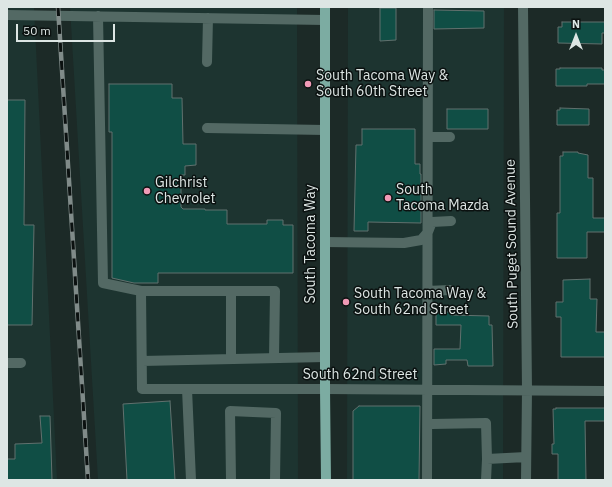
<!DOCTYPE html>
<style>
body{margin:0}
#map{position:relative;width:612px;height:487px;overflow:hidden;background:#1c2a27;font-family:"IBM Plex Sans",sans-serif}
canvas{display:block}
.frame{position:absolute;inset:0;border:8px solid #dde6e4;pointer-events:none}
.north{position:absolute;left:556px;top:16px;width:40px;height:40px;-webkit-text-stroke:3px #0b1110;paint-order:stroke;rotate:0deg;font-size:11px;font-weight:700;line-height:16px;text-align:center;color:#dde6e4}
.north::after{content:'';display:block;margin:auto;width:14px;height:18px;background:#dde6e4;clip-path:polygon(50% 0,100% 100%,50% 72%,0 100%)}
.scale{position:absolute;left:16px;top:24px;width:99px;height:18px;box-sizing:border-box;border:2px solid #dde6e4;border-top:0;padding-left:5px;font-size:12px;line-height:14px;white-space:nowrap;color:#dde6e4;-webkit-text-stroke:3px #0b1110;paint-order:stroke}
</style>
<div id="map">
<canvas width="612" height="487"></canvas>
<div class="frame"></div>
<div class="north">N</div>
<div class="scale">50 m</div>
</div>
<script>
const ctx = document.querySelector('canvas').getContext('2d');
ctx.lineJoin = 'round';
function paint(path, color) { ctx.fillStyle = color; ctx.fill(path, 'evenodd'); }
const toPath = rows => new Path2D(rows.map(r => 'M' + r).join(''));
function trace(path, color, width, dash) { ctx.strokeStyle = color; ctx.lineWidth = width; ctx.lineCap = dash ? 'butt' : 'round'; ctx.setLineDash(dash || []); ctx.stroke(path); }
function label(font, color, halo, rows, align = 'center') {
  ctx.font = font + ' "IBM Plex Sans",sans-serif'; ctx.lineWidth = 3; ctx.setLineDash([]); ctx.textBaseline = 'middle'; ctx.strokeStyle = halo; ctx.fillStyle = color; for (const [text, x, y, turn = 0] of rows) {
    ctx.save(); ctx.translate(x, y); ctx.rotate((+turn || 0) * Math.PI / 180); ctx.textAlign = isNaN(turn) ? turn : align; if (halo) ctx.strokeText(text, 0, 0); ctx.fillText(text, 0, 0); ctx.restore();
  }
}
paint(toPath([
 [7,7,34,7,57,480,7,480],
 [70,7,297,7,298,480,98,480],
 [348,7,504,7,503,480,347,480]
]), '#1d3430');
const building = toPath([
 [380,8,396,8,396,40,380,41,380,8],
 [434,10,484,11,484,28,434,29,434,10],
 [562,22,605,22,605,33,602,33,602,44,558,43,558,27,562,27,562,22],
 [560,68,602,68,602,70,605,70,605,84,587,84,587,86,556,86,556,69,560,69,560,68],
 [109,84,172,84,172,98,182,98,183,144,196,144,196,165,185,166,185,175,181,175,181,207,183,209,205,209,205,210,227,210,227,224,267,224,267,220,283,220,283,225,293,225,293,273,158,273,158,283,134,283,112,278,112,132,109,132,109,84],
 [7,100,25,100,24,225,34,225,32,325,7,325,7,100],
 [560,108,589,109,589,125,557,125,557,110,560,110,560,108],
 [447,109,488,109,488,129,447,129,447,109],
 [362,129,415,129,415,164,420,164,420,174,421,174,421,223,368,222,368,231,354,231,356,145,362,145,362,129],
 [563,152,578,152,578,153,588,155,588,178,593,178,593,218,605,218,605,232,587,232,587,258,557,258,557,213,560,213,560,156,563,156,563,152],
 [590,279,590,299,597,299,596,332,605,332,605,357,561,357,561,317,556,317,556,302,563,302,563,280,590,279],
 [436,312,451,312,451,315,489,316,489,325,492,325,493,366,468,366,467,360,446,360,446,364,434,365,434,349,460,349,461,325,436,325,436,312],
 [170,401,175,480,127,480,123,404,170,401],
 [359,406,420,406,419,480,353,480,353,411,359,406],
 [556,408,605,408,605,421,585,421,586,480,558,480,558,454,552,454,552,444,554,444,553,409,556,409,556,408],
 [40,416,50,416,52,480,7,480,7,459,15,459,15,444,42,443,40,416]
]);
paint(building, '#104e45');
trace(building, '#61716e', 1);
trace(toPath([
 [523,7,527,390,526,480],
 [7,15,325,20],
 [98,16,103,283,141,291,275,291,274,358],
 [207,62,208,18],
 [207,128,325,130],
 [428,137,450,137],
 [325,242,404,243,421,240,428,232,432,222,451,221],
 [141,291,142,389,325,389,605,391],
 [427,291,450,290],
 [231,359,231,291],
 [142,361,325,357],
 [7,363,21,363],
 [187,389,191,480],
 [432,424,486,423,487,459,486,480],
 [487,459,526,457],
 [231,480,230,411,276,413,275,480],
 [427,480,428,7]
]), '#536964', 10);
trace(toPath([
 [325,7,325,389,326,480]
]), '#7caca2', 10);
const rail = toPath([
 [58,7,88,480]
]);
trace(rail, '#808b89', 4.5);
trace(rail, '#0b1110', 3, [9]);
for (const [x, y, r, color] of [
 [308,84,4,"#f09ab6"],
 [147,191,4,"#f09ab6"],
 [388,198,4,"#f09ab6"],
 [346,302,4,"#f09ab6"]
]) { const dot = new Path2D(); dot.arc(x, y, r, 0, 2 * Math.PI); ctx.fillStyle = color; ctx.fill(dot); trace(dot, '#0b1110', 1.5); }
label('14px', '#dde6e4', '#0b1110', [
 ["South Tacoma Way &",316,76],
 ["South 60th Street",316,92],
 ["Gilchrist",155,183],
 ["Chevrolet",155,199],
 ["South",396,190],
 ["Tacoma Mazda",396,206],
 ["South Tacoma Way &",354,294],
 ["South 62nd Street",354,310]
], 'left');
label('14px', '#dde6e4', '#0b1110', [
 ["South Tacoma Way",311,244,-90],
 ["South Puget Sound Avenue",512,244,-91],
 ["South 62nd Street",360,375]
]);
</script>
